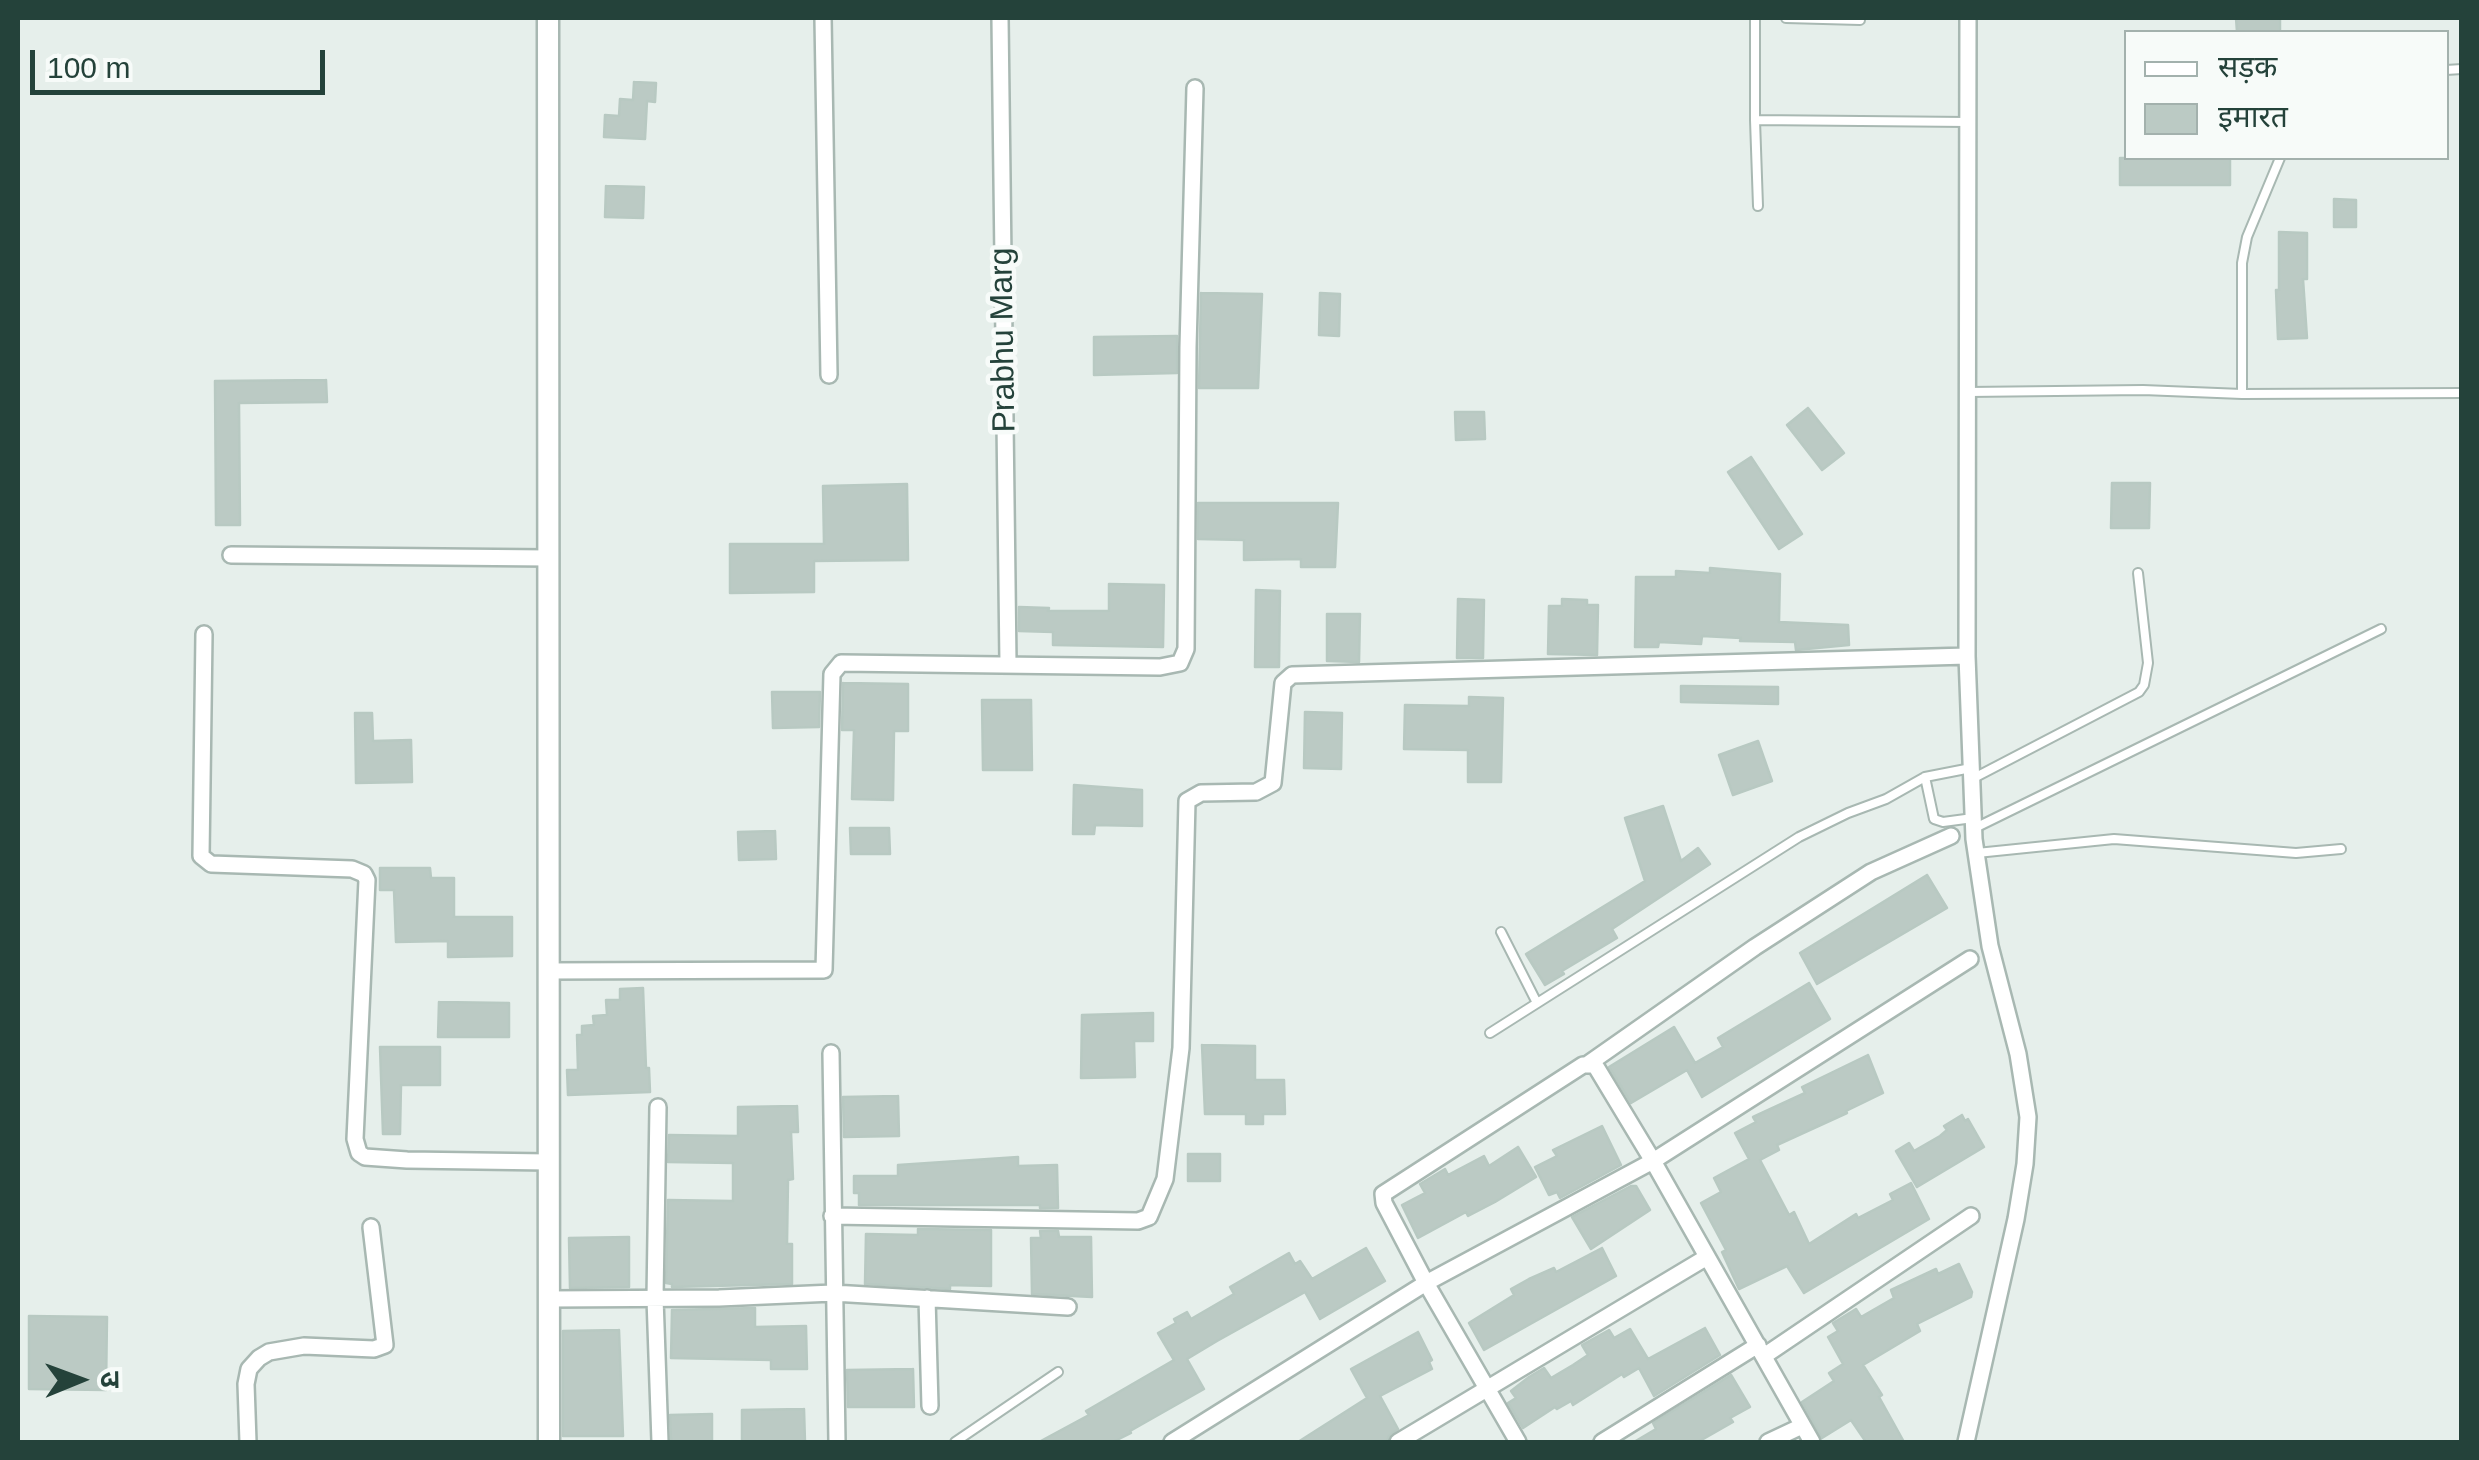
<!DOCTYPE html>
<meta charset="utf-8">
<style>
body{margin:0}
#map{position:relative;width:2479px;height:1460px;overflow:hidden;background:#e6efeb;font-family:Arial,"Noto Sans Devanagari",sans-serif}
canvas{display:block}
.frame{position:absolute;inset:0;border:20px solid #24423a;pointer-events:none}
.legend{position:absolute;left:2124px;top:30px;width:325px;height:130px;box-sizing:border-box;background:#f7fbf9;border:2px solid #a3b1ad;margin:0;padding:12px 18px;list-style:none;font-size:30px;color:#24423a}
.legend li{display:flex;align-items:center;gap:20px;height:50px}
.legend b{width:50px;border:2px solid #a3b1ad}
.north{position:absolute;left:30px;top:1330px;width:100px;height:100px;-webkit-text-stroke:8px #f7fbf9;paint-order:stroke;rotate:89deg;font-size:28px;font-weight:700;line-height:40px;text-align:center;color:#24423a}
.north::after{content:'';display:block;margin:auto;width:35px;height:45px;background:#24423a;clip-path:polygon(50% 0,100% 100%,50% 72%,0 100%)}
.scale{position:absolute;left:30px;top:50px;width:295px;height:45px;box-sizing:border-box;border:5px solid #24423a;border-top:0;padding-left:12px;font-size:30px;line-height:35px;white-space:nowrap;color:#24423a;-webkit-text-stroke:8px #f7fbf9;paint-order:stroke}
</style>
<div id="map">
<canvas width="2479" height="1460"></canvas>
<div class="frame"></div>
<ul class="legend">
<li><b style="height:12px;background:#fff"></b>सड़क</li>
<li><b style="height:28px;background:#bbcac4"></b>इमारत</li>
</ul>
<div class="north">उ</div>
<div class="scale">100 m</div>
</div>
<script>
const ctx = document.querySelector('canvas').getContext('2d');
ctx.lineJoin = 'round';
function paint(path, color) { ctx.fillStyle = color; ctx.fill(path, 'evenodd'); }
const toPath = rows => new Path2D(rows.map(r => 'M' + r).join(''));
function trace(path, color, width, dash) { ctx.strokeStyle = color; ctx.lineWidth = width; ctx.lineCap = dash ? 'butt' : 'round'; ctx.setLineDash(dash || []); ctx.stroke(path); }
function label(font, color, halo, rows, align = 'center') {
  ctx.font = font + ' Arial,sans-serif'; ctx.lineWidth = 9; ctx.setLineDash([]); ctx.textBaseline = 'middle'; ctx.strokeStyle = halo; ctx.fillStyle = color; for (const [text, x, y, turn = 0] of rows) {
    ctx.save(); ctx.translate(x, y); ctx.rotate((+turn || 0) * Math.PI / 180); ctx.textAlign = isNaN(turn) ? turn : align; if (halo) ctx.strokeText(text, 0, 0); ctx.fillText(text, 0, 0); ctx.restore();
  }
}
const building = toPath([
 [2236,18,2280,18,2280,32,2237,32,2236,18],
 [634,82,656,83,655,102,647,101,645,139,604,137,605,115,619,116,620,99,633,100,634,82],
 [2120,158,2230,158,2230,185,2120,185,2120,158],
 [606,186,644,187,643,218,605,217,606,186],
 [2334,199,2356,200,2356,227,2334,227,2334,199],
 [2279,232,2307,233,2307,279,2303,279,2307,338,2278,339,2276,290,2279,290,2279,232],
 [1201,293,1262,294,1258,388,1199,388,1201,293],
 [1320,293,1340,294,1339,336,1319,335,1320,293],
 [1177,336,1177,373,1094,375,1094,337,1177,336],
 [326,380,327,402,239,403,240,525,216,525,215,381,326,380],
 [1808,408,1844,453,1822,470,1787,425,1808,408],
 [1455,412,1484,412,1485,439,1456,440,1455,412],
 [1751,457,1802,534,1779,549,1728,472,1751,457],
 [2112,483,2150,483,2149,528,2111,528,2112,483],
 [907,484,908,560,814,561,814,592,730,593,730,544,824,544,823,486,907,484],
 [1198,503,1338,503,1335,567,1301,567,1301,559,1244,560,1244,540,1198,539,1198,503],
 [1710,568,1780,574,1779,622,1848,625,1849,645,1796,650,1795,642,1740,641,1741,638,1702,636,1701,644,1659,642,1658,647,1635,647,1636,577,1676,577,1676,571,1710,573,1710,568],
 [1109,584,1164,585,1163,647,1053,645,1053,632,1019,631,1019,607,1049,608,1048,611,1109,611,1109,584],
 [1256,590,1280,591,1279,667,1255,667,1256,590],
 [1458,599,1484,600,1483,658,1457,658,1458,599],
 [1562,599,1587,600,1587,605,1598,605,1597,655,1548,654,1549,606,1562,606,1562,599],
 [1327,614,1360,614,1359,662,1327,661,1327,614],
 [843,683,908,684,908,731,894,731,893,800,852,799,854,730,842,730,843,683],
 [1681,686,1778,687,1778,704,1681,702,1681,686],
 [772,692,820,692,819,727,773,728,772,692],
 [1469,697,1503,698,1501,782,1468,782,1468,750,1404,749,1405,705,1469,706,1469,697],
 [982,700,1031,700,1032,770,983,770,982,700],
 [1305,712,1342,713,1341,769,1304,768,1305,712],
 [355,713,372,713,373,741,411,740,412,782,356,783,355,713],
 [1758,741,1772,781,1733,795,1719,755,1758,741],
 [1074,785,1142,790,1142,826,1095,825,1094,834,1073,834,1074,785],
 [1663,806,1681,861,1698,848,1710,864,1612,929,1617,938,1562,971,1564,974,1545,985,1526,954,1645,881,1625,818,1663,806],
 [850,828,889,828,890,854,851,854,850,828],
 [775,831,776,859,739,860,738,832,775,831],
 [380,868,430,868,431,878,454,878,454,917,512,917,512,956,448,957,448,941,396,942,394,890,380,890,380,868],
 [1927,875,1947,908,1817,984,1800,953,1927,875],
 [1809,983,1830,1019,1702,1097,1687,1070,1631,1103,1609,1067,1674,1027,1695,1063,1723,1047,1718,1038,1809,983],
 [643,988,646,1068,649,1068,650,1092,568,1095,567,1070,578,1070,577,1035,582,1035,582,1026,594,1025,593,1016,607,1015,606,1000,620,1000,620,989,643,988],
 [439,1002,509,1003,509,1037,438,1037,439,1002],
 [1153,1013,1153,1041,1134,1041,1135,1077,1081,1078,1082,1015,1153,1013],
 [1202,1045,1255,1046,1255,1080,1284,1080,1285,1114,1263,1114,1263,1124,1246,1124,1246,1114,1205,1114,1202,1045],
 [380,1047,440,1047,440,1085,401,1085,400,1134,383,1134,380,1047],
 [1868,1055,1883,1093,1846,1111,1847,1113,1777,1145,1779,1150,1760,1160,1789,1215,1794,1212,1809,1244,1856,1214,1858,1218,1893,1200,1890,1194,1911,1183,1929,1219,1804,1293,1787,1266,1739,1289,1722,1252,1726,1250,1701,1203,1721,1192,1714,1178,1749,1159,1735,1133,1756,1122,1753,1117,1805,1093,1802,1087,1868,1055],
 [898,1096,899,1136,844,1137,843,1097,898,1096],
 [797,1106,798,1132,791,1132,793,1179,788,1180,787,1244,792,1244,792,1284,672,1287,672,1284,666,1283,668,1200,733,1201,733,1163,668,1162,669,1135,738,1136,738,1107,797,1106],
 [1962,1115,1965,1121,1968,1119,1984,1147,1917,1187,1896,1151,1909,1143,1914,1151,1940,1136,1947,1130,1944,1126,1962,1115],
 [1602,1126,1621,1165,1560,1198,1557,1192,1549,1195,1535,1167,1557,1156,1553,1150,1602,1126],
 [1518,1147,1536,1177,1495,1202,1468,1216,1466,1212,1418,1238,1402,1205,1425,1193,1420,1184,1445,1169,1448,1175,1484,1156,1489,1166,1518,1147],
 [1188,1154,1220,1154,1220,1181,1188,1181,1188,1154],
 [1018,1157,1018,1166,1057,1165,1058,1208,1040,1208,1040,1205,859,1205,859,1193,854,1193,854,1176,898,1176,898,1165,1018,1157],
 [1631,1186,1636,1186,1650,1210,1591,1249,1572,1217,1631,1186],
 [918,1229,991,1230,991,1286,950,1285,950,1289,865,1284,866,1234,918,1235,918,1229],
 [1040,1231,1058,1231,1059,1237,1091,1237,1092,1297,1032,1294,1031,1238,1041,1238,1040,1231],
 [629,1237,629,1287,570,1288,569,1238,629,1237],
 [1366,1248,1385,1281,1320,1319,1305,1292,1217,1341,1187,1359,1204,1389,1130,1431,1131,1433,1113,1442,1039,1442,1089,1415,1086,1411,1174,1360,1158,1333,1176,1323,1174,1319,1187,1312,1191,1319,1234,1294,1230,1287,1289,1253,1295,1264,1300,1261,1312,1279,1366,1248],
 [1602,1248,1616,1276,1484,1350,1469,1323,1472,1321,1514,1295,1511,1289,1529,1279,1554,1268,1556,1272,1602,1248],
 [1959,1264,1972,1292,1971,1297,1917,1324,1920,1331,1863,1365,1882,1395,1879,1397,1904,1442,1866,1442,1851,1420,1822,1438,1802,1402,1834,1381,1829,1373,1843,1364,1828,1337,1838,1331,1833,1323,1856,1309,1861,1317,1894,1298,1891,1290,1936,1269,1938,1274,1959,1264],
 [755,1308,755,1327,806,1326,807,1369,771,1369,771,1360,671,1358,672,1310,755,1308],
 [29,1316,107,1317,106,1390,29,1389,29,1316],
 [1705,1328,1720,1355,1654,1396,1639,1368,1624,1377,1622,1374,1573,1405,1571,1401,1557,1409,1555,1407,1523,1428,1508,1403,1516,1398,1511,1391,1529,1377,1544,1368,1551,1378,1573,1365,1588,1355,1582,1345,1609,1330,1614,1338,1630,1329,1648,1359,1705,1328],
 [619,1330,623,1436,563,1436,563,1331,619,1330],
 [1418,1332,1432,1360,1429,1362,1432,1369,1380,1396,1398,1429,1389,1436,1387,1442,1298,1442,1367,1398,1351,1369,1418,1332],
 [913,1369,914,1407,848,1407,847,1370,913,1369],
 [1731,1375,1750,1407,1730,1418,1733,1422,1698,1442,1634,1442,1656,1429,1653,1423,1731,1375],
 [804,1409,805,1442,742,1442,742,1410,804,1409],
 [712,1414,712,1442,671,1442,670,1415,712,1414]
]);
paint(building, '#bbcac4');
trace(building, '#b8c9c2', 2.5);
const service = toPath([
 [1755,18,1755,120,1967,122],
 [1786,18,1860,20],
 [2446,70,2462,69],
 [1755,120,1758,206],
 [1968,392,2143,390,2242,394,2462,393],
 [2242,394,2242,263,2247,237,2280,158],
 [1925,777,1934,819,1943,822,1973,818],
 [1972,779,2139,692,2144,685,2148,663,2138,573],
 [1973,829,2381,629],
 [1977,853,2114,839,2296,853,2341,849],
 [1501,932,1537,1003],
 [1490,1033,1799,837,1848,813,1886,799,1925,777,1971,768],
 [955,1442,1058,1372]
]);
const minor = toPath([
 [823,18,829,375],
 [1000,18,1008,663],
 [231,555,548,558],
 [204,634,201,856,211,864,352,869,364,874,367,880,355,1139,359,1153,365,1157,407,1160,548,1162],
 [548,971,824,970,832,674,841,663,1160,667,1180,663,1186,649,1188,347,1195,88],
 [831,1053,837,1442],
 [1588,1064,1755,947,1871,872,1951,836],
 [658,1107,655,1298,660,1442],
 [832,1216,1138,1221,1149,1217,1165,1179,1181,1048,1187,801,1201,793,1256,792,1273,783,1283,683,1292,675,1967,656],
 [927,1298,930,1406],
 [549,1299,719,1298,833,1293,1068,1307],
 [1764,1356,1971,1216],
 [248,1442,246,1384,249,1369,259,1358,269,1352,304,1346,374,1349,385,1345,371,1227],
 [1172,1442,1426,1283,1518,1442],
 [1398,1442,1707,1257],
 [1602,1442,1758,1345],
 [1768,1442,1802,1426],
 [1812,1442,1653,1161,1595,1065,1583,1065,1383,1194,1384,1203,1426,1283,1653,1161,1970,959],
 [1966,1442,2016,1219,2025,1164,2028,1117,2018,1054,1990,946,1974,839,1967,656,1968,18]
]);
const tertiary = toPath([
 [548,18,549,1442]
]);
trace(service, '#a8b8b2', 12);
trace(minor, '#a8b8b2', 20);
trace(tertiary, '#a8b8b2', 25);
trace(service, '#fff', 8);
trace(minor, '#fff', 15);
trace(tertiary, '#fff', 20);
label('32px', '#24423a', '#f7fbf9', [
 ["Prabhu Marg",1004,340,-91]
]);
</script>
